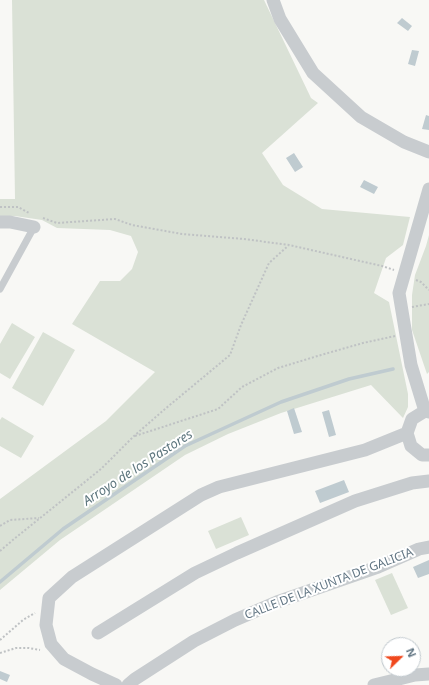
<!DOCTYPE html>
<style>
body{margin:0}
#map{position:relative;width:429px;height:685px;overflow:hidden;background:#f8f8f5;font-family:"Noto Sans",sans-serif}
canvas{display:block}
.north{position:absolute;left:381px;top:637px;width:40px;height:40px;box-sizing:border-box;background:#fff;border:1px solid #c0c8cd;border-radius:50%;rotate:67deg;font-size:11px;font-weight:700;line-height:16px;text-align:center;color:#617583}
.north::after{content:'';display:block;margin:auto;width:14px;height:18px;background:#f0481d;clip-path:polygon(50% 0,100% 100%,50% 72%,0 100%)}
</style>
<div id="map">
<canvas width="429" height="685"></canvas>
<div class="north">N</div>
</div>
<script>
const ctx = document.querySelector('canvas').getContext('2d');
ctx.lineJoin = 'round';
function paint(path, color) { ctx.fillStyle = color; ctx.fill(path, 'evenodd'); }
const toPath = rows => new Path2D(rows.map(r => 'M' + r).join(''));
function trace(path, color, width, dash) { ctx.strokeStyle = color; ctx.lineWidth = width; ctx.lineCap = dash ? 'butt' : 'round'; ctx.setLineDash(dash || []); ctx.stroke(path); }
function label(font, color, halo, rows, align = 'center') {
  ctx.font = font + ' "Noto Sans",sans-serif'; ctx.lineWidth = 4; ctx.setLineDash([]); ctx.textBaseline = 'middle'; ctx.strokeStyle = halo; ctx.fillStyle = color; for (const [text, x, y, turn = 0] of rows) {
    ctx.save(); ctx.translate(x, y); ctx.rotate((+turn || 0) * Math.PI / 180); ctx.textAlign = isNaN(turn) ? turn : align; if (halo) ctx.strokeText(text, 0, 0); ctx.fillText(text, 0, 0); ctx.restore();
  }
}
paint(toPath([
 [12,0,264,0,311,98,318,103,262,153,283,185,322,209,410,217,403,245,386,258,374,293,389,302,408,394,408,407,403,418,371,385,281,413,228,434,185,455,60,540,0,590,0,499,106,421,155,372,72,324,100,281,120,281,132,269,138,252,131,236,110,230,57,228,42,220,15,216,0,216,0,199,15,199],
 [429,235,429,372,427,374,412,330,412,295,415,275,426,246],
 [12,323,35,337,10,379,0,373,0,344],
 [43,332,75,350,43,406,12,388],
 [2,417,34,436,21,458,0,446,0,420],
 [241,517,249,535,216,549,208,531],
 [392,573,408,608,391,615,375,580]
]), '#dae1d6');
paint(toPath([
 [402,18,412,26,408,31,397,23],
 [412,50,419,51,415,66,408,64],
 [426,115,429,116,429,130,422,129],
 [294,153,303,167,295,172,286,158],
 [364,180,378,187,374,194,360,187],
 [294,408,302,432,294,434,287,411],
 [329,410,336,435,329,437,322,412],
 [344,480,349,492,320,503,315,491],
 [429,560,429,574,418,578,413,567],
 [0,671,10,675,7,682,0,679]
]), '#bfcbd0');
trace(toPath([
 [0,582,63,529,185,446,281,402,349,379,393,369]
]), '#bfcbd0', 3.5);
trace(toPath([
 [0,207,18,207,29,213],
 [43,218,57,223,115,219,132,225,182,234,244,239,289,245,382,266,394,270],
 [416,280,421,282,429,290],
 [412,307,429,304],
 [135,436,218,409,242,387,278,368,321,355,363,343,395,336],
 [0,526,10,520,39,518],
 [0,551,14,539,101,469,134,436,165,409,230,355,241,325,269,263,289,245],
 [0,640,23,620,35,613],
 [0,653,16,648,29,648,40,650]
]), '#bfc2c4', 2, [2, 2]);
trace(toPath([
 [0,289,34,227]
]), '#c8cccf', 7);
trace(toPath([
 [273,0,280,19,313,73,361,117,404,142,429,152],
 [0,222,10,222,34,227],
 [425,411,411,365,399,293,429,189],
 [429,412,425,411,412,419,407,433,411,446,422,455,429,455],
 [98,633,195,573,237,553,355,501,412,483,429,481],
 [116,685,92,674,64,659,51,644,46,625,49,598,72,577,201,495,219,487,365,450,407,433],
 [128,685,135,679,194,641,235,620,277,602,378,567,419,549,429,547],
 [374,685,415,675,429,674]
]), '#c8cccf', 13);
label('12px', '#617583', '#fff', [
 ["CALLE DE LA XUNTA DE GALICIA",329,584,-21]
]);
label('italic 13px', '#5c757d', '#fff', [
 ["Arroyo de los Pastores",138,468,-33]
]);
</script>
